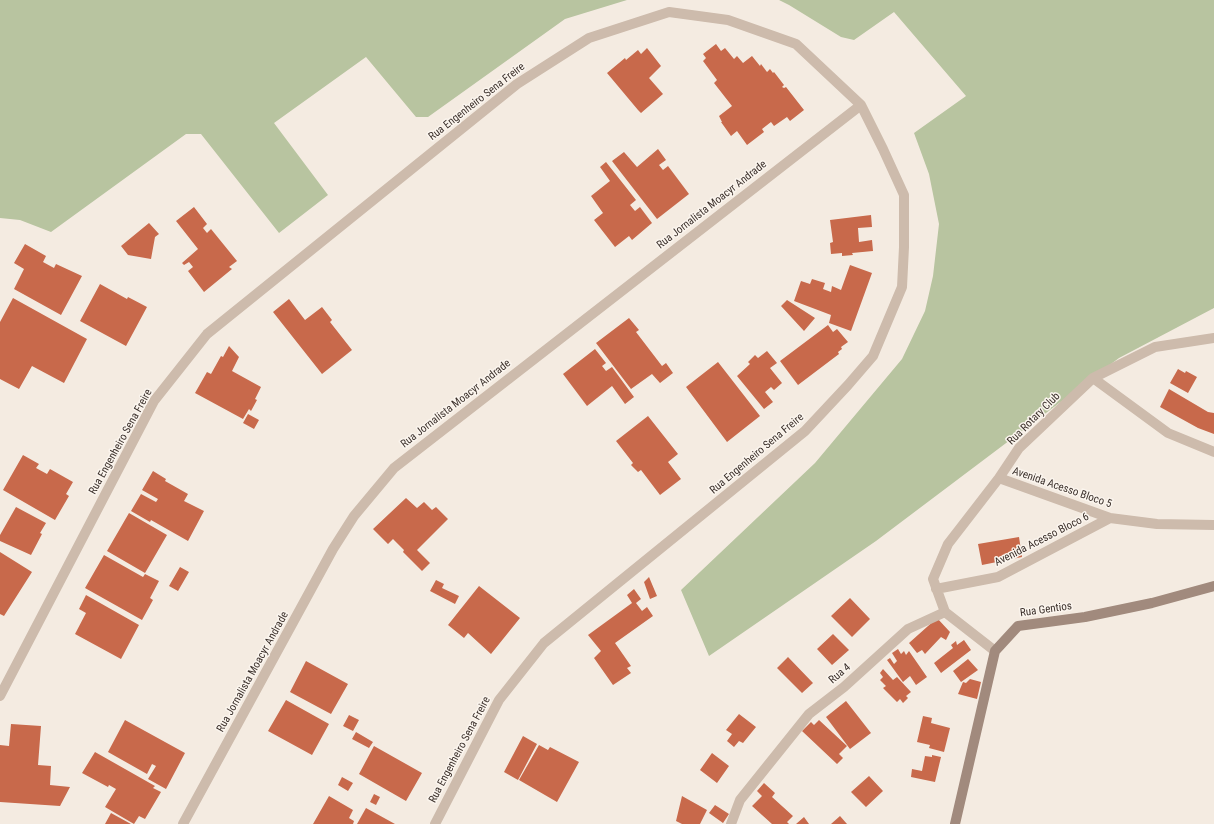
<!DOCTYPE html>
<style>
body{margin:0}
canvas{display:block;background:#f4ebe1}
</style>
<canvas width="1214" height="824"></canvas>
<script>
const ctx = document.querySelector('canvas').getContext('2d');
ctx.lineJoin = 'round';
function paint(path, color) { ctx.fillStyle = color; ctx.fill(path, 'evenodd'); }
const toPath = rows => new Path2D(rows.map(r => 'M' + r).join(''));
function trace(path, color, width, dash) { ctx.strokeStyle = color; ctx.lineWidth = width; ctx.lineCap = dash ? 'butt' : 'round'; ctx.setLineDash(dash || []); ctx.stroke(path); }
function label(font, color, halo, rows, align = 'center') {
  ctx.font = font + ' "Roboto Condensed",sans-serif'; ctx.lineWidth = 3; ctx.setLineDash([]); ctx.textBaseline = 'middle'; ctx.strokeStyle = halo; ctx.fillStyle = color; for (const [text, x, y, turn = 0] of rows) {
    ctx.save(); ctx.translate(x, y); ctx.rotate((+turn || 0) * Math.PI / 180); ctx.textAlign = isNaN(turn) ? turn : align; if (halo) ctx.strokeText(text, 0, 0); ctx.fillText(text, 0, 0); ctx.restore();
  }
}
paint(toPath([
 [0,0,627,0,565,19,428,117,416,117,366,57,274,123,328,195,279,233,201,134,186,134,51,232,20,220,0,218],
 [779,0,1214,0,1214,308,1119,358,876,541,709,656,681,590,815,463,902,359,925,311,933,276,939,224,929,174,914,133,966,96,894,12,854,40,841,37,789,5]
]), '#b8c4a0');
paint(toPath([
 [716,44,721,51,725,48,734,59,737,56,743,63,752,56,760,66,761,64,767,72,770,69,773,73,774,72,784,85,782,87,784,88,786,87,804,110,790,121,787,117,774,126,771,122,762,129,764,132,747,145,737,131,731,136,721,122,722,122,719,116,732,106,714,83,717,80,703,61,706,58,703,54],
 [647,48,661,66,649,78,663,94,641,113,638,110,607,73,625,58,626,60,638,50,641,54],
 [658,149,666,160,659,165,663,170,668,166,689,194,657,219,612,161,624,152,637,167],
 [606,162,636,200,630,205,635,211,640,207,652,223,632,240,629,236,615,247,594,220,603,213,591,196,610,181,600,167],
 [194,207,207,224,203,228,207,233,211,229,237,261,229,267,232,269,204,292,188,271,193,267,189,262,184,265,182,263,198,249,176,221],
 [871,215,872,227,858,228,859,242,872,240,873,251,852,253,853,255,842,256,842,253,831,254,830,243,833,242,830,220],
 [149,223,159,234,155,237,151,259,128,255,121,246],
 [25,244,46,256,43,262,54,268,56,264,82,276,61,315,14,289,24,269,14,263],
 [850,265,872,273,851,331,829,323,831,315,794,301,801,281,810,284,812,279,825,283,823,289,831,292,832,286,841,290],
 [100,284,127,299,128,297,147,307,126,346,80,321],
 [13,298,87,339,64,383,32,366,19,389,0,379,0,322],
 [289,299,305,320,322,307,332,320,330,322,352,350,322,374,273,312],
 [787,300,815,318,804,331,781,306],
 [629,318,639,330,636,332,662,366,666,363,673,373,660,383,652,374,631,389,596,343],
 [828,325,833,332,837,329,848,342,841,347,842,349,838,352,839,354,798,385,780,361],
 [229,346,239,357,232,371,261,387,255,399,257,400,251,411,249,409,243,419,195,393,207,372,211,374,221,356,223,357],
 [595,349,606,363,602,366,606,371,612,367,634,397,625,404,612,386,587,406,563,374],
 [767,351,777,363,770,368,782,383,774,390,771,387,765,392,773,402,764,409,737,376,750,364,748,362,755,355,758,358],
 [718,362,760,416,727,442,686,387],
 [1178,369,1185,373,1186,371,1197,377,1188,393,1170,383],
 [1169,389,1208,412,1214,413,1214,434,1198,428,1160,407],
 [248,414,259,420,254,429,243,423],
 [648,416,678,454,668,462,681,479,660,495,641,470,638,472,631,465,633,463,616,441],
 [23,455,39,464,36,468,47,474,50,469,73,482,66,494,69,496,55,520,3,490],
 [153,471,166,479,165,481,188,494,184,501,204,511,188,541,151,520,150,522,131,511,141,494,156,502,158,499,142,490],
 [406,498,417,508,424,502,432,510,436,507,448,519,417,550,430,563,422,571,403,552,404,550,393,539,388,544,373,529],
 [16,507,46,523,40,533,42,534,31,555,0,541,0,535],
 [129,513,167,535,145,573,107,551],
 [1019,537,1022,557,982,565,978,544],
 [0,552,32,572,4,616,0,614],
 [104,555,143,577,145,574,159,581,150,598,153,600,142,620,85,588],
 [180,567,189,572,178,591,169,586],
 [649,577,657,596,650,599,644,582],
 [436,580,444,584,442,588,459,596,455,604,430,591],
 [479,586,520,618,491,654,468,633,464,638,448,625],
 [634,589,641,599,636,603,642,611,647,607,653,616,615,643,631,666,627,668,631,673,613,685,594,658,601,651,588,635,632,603,627,595],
 [86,595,139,625,121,659,75,634,86,613,79,609],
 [850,598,870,619,852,637,831,616],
 [937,618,950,632,946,640,941,637,925,654,922,650,917,653,909,643],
 [833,634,849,650,832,665,817,649],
 [964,640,971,650,941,673,934,663,953,648,951,645,956,641,957,645],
 [898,649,901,654,904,651,906,655,909,651,927,677,916,685,910,676,903,682,887,660,890,658,894,664,897,661,892,653],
 [788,657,813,683,802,693,777,668],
 [968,659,978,670,961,682,953,671],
 [306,661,348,684,331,714,290,692],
 [883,669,893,680,897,677,911,692,906,696,908,698,903,703,900,699,897,702,883,688,886,686,880,680,883,677,880,673],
 [970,679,981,682,977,699,958,694,963,682,966,683],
 [286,700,329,724,312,755,268,731],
 [846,701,871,733,850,749,826,717],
 [739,714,756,727,743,743,739,741,734,747,727,741,732,734,726,730],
 [349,715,359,720,353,731,343,726],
 [923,716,932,718,931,723,950,728,944,752,929,748,930,745,917,742],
 [125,720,185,753,166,789,148,779,156,766,152,764,147,774,108,752],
 [819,720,847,746,839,754,843,758,837,764,802,731,811,722,814,725],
 [11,724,41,726,38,765,51,766,50,785,70,787,60,806,0,802,0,745,9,746],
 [356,732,373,742,369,748,352,739],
 [523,736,537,744,518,780,504,772],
 [539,745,548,750,550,747,579,762,557,802,519,780],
 [374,746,422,773,406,801,359,774],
 [95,752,155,786,153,788,161,792,145,819,139,816,134,824,105,807,116,789,109,785,108,787,82,773],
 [712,753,729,766,717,783,700,770],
 [932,755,941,757,935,782,911,777,912,769,922,771,925,756,932,757],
 [869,776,883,791,866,807,851,792],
 [342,777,353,783,348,791,338,785],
 [764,783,775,793,772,797,793,816,787,822,789,824,772,824,752,806,762,796,757,791],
 [374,794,380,797,376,805,370,802],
 [329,796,353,810,349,818,354,821,353,824,313,824],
 [682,796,707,810,700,824,682,824,676,821],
 [715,805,729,814,723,823,709,813],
 [366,808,395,824,357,824],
 [111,813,131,824,105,824],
 [840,816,847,824,831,824],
 [804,817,809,824,796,824]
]), '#c8694b');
trace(toPath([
 [1093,378,1168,433,1214,452],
 [999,478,1110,518,1157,524,1214,525],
 [936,589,998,577,1110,518],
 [945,612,933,579,948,544,999,478,1019,448,1093,378,1155,347,1214,338],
 [0,696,154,401,207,334,517,84,589,38,669,12,728,20,796,44,861,105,883,149,904,195,904,247,902,287,873,356,848,385,805,431,544,643,499,700,435,824],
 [183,824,333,549,354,516,394,468,861,105],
 [731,824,740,800,809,714,844,687,908,629,945,612,995,651]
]), '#cdbbac', 10);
trace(toPath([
 [955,824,995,651,1018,626,1085,617,1152,603,1214,586]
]), '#a18a7d', 10);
label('11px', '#3b302b', '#fbf5ee', [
 ["Rua Engenheiro Sena Freire",477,102,-38],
 ["Rua Jornalista Moacyr Andrade",712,205,-38],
 ["Rua Jornalista Moacyr Andrade",456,404,-38],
 ["Rua Rotary Club",1034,419,-45],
 ["Rua Engenheiro Sena Freire",121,442,-61],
 ["Rua Engenheiro Sena Freire",757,454,-40],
 ["Avenida Acesso Bloco 5",1062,488,19],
 ["Avenida Acesso Bloco 6",1042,540,-27],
 ["Rua Gentios",1046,610,-8],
 ["Rua Jornalista Moacyr Andrade",253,672,-61],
 ["Rua 4",840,674,-41],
 ["Rua Engenheiro Sena Freire",460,750,-62]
]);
</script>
